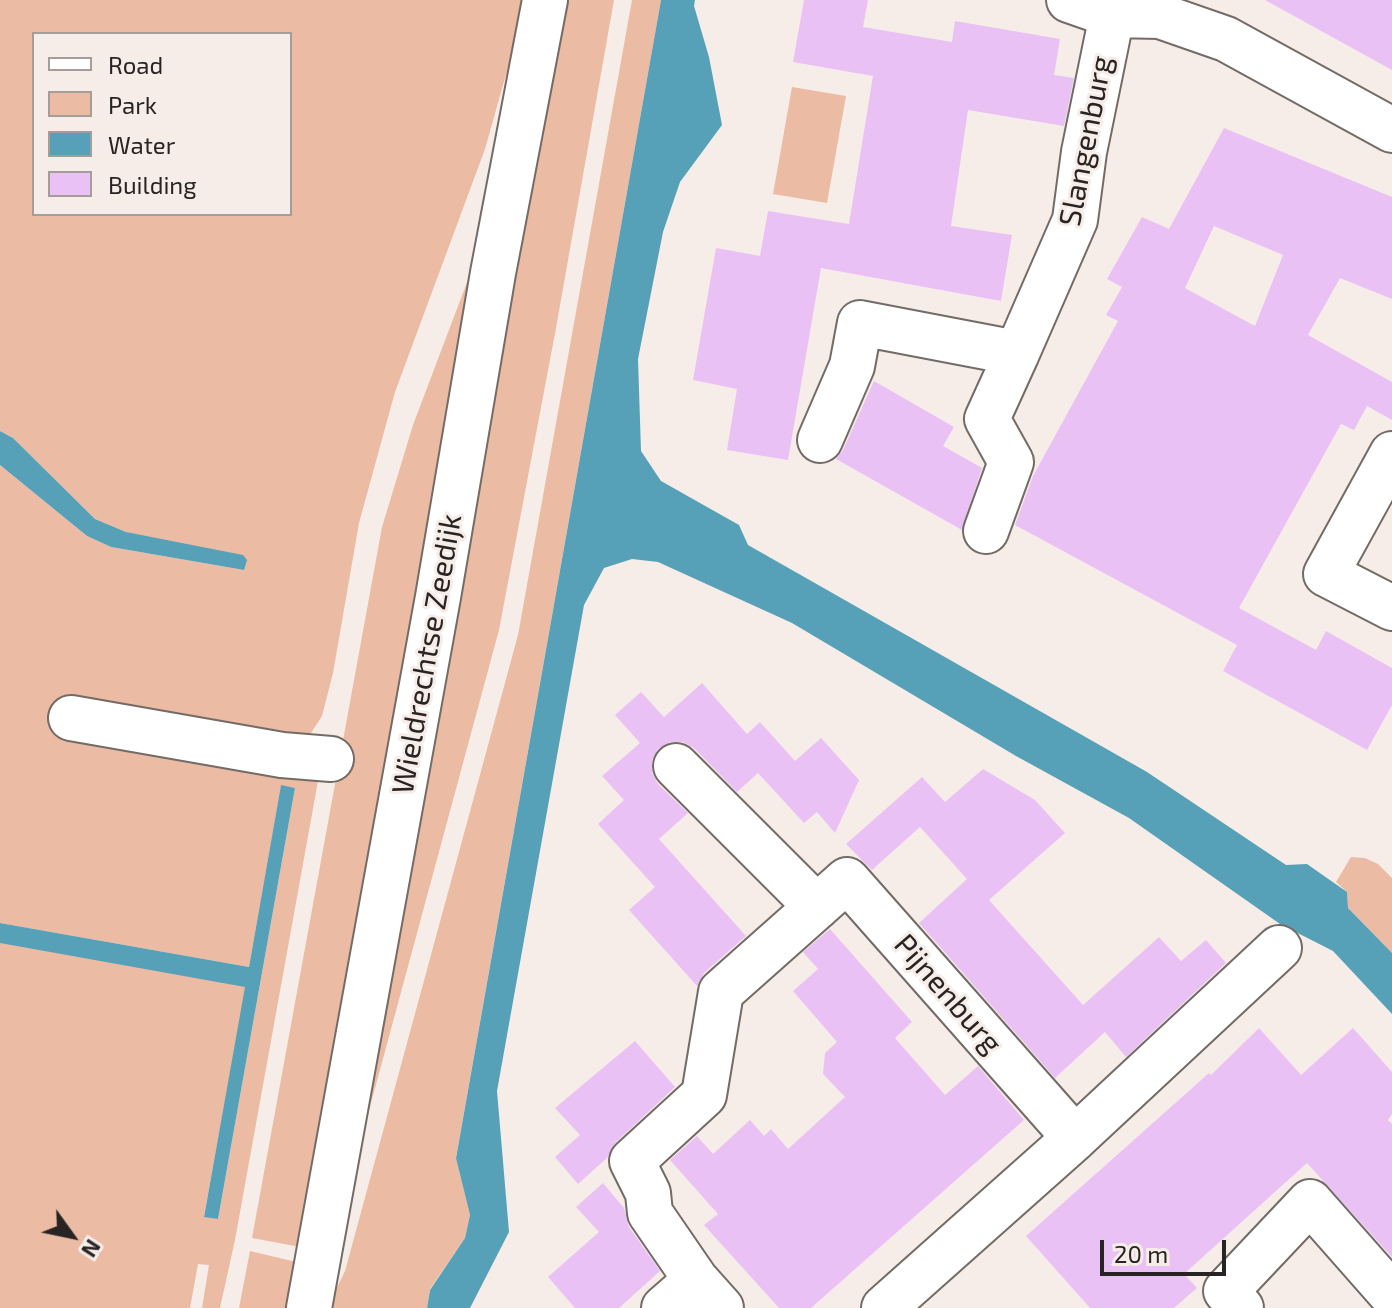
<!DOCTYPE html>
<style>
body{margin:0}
#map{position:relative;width:1392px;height:1308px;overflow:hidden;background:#f7ede8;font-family:"Exo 2",sans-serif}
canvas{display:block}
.legend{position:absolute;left:32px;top:32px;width:260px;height:184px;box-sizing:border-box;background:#f7ede8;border:2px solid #a49d99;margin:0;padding:10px 14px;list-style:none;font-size:24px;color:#282423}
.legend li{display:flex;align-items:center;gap:16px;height:40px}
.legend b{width:40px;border:2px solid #a49d99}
.north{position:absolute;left:32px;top:1196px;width:80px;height:80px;-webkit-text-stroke:6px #f7ede8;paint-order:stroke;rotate:123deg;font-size:22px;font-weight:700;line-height:32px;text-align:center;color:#282423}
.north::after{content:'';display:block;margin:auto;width:28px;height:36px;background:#282423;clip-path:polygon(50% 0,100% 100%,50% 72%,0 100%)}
.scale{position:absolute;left:1100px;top:1240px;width:126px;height:36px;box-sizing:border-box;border:4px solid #282423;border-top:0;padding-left:10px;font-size:24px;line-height:28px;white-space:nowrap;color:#282423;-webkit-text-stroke:6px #f7ede8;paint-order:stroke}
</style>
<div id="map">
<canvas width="1392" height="1308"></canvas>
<ul class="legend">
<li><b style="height:10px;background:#fff"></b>Road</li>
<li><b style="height:22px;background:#ecbba3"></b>Park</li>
<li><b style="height:22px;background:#56a1b8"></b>Water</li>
<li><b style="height:22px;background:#eac1f5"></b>Building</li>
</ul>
<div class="north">N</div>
<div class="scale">20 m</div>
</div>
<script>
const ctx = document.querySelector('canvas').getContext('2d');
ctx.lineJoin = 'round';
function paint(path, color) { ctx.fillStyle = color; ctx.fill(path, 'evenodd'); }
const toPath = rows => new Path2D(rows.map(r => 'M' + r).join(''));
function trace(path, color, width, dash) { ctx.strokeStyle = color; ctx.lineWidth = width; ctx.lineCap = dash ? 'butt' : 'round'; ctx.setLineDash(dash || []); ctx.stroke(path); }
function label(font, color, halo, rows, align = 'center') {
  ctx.font = font + ' "Exo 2",sans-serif'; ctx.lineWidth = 6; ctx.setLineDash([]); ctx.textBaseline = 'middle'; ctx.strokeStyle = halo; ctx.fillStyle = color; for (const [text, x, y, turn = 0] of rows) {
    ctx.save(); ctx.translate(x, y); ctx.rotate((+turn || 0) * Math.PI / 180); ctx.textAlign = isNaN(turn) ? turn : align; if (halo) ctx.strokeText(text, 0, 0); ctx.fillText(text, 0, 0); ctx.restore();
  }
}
paint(toPath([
 [0,0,527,0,485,149,395,392,359,523,333,673,322,716,311,733,294,739,292,769,318,781,235,1240,220,1308,202,1308,209,1265,198,1264,190,1308,0,1308,0,941,246,986,204,1216,218,1219,295,788,281,786,249,967,0,923,0,465,87,536,111,547,244,570,126,532,95,519,13,438,0,431],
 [34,34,290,34,290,214,34,214],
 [565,0,614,0,556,328,499,630,364,1129,349,1164],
 [632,0,661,0,456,1157,470,1215,465,1238,430,1289,427,1308,327,1308,345,1271,518,635],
 [792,87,846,96,827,203,773,194],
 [497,203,311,1249,252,1238,382,527,413,425],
 [1351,857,1365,858,1378,864,1392,878,1392,953,1348,908,1347,892,1336,882],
 [250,1251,309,1265,301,1308,239,1308]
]), '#ecbba3');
paint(toPath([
 [661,0,695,0,694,6,709,57,722,125,680,182,663,232,638,359,641,451,661,481,739,525,748,545,1147,772,1286,865,1307,864,1347,892,1348,908,1392,953,1392,1014,1333,951,1280,924,1129,818,1016,756,792,623,658,562,632,559,604,568,584,605,497,1091,509,1232,470,1308,427,1308,430,1290,465,1238,470,1215,456,1158],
 [0,431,13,438,95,519,126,532,243,555,247,560,244,570,111,547,87,536,0,465],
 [281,785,295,788,218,1219,204,1217,245,987,0,943,0,923,249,967]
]), '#56a1b8');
paint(toPath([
 [804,0,868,0,863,27,952,42,955,21,1060,39,1054,75,1074,78,1064,126,968,110,951,226,1012,235,1001,301,821,268,788,460,727,450,737,389,693,380,716,248,760,256,768,211,849,224,873,76,793,62],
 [1265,0,1392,0,1392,70],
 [1224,128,1392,197,1392,299,1340,278,1308,335,1392,382,1392,420,1367,406,1354,430,1341,424,1239,608,1316,650,1326,631,1392,668,1392,705,1367,750,1223,671,1237,645,1015,525,1033,476,1118,321,1106,315,1122,287,1107,279,1142,217,1169,229],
 [1214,226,1283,255,1255,326,1185,288],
 [874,381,954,427,943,446,982,468,962,530,836,459,843,450],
 [702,683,747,734,760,722,795,761,821,738,859,780,835,833,817,812,804,823,758,773,737,792,694,748,683,742,670,742,658,749,652,760,652,773,658,784,688,813,659,839,746,936,704,973,697,986,629,910,655,887,598,824,624,800,602,776,640,743,615,715,641,692,664,717],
 [983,769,1035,800,1065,833,989,900,1083,1005,1159,937,1181,961,1206,940,1226,963,1126,1057,1105,1032,1055,1078,919,923,967,879,920,827,872,870,846,844,922,777,945,802],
 [830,929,912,1022,895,1038,945,1095,978,1066,1024,1120,811,1308,779,1308,704,1225,718,1214,670,1160,697,1136,713,1154,750,1120,764,1136,771,1129,788,1149,845,1097,823,1074,825,1053,837,1042,793,991,818,969,803,952],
 [1259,1028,1301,1075,1353,1028,1392,1072,1392,1114,1388,1120,1392,1124,1392,1257,1307,1163,1184,1274,1197,1288,1174,1308,1090,1308,1026,1236,1209,1073,1211,1075],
 [635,1041,675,1087,615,1143,607,1158,578,1184,555,1157,580,1135,555,1108],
 [603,1183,624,1208,629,1227,660,1271,619,1308,575,1308,548,1277,599,1232,576,1207]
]), '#eac1f5');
const minor = toPath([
 [1069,0,1112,15,1160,16,1226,39,1392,130],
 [820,440,852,366,860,323,1017,353,1075,220,1084,152,1112,15],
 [1392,454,1326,574,1392,608],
 [986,531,1011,462,987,419,1017,353],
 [71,718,282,755,331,759],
 [676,766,817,907],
 [309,1308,438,597,493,273,545,0],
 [664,1308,696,1280],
 [721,1308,696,1280,650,1213,648,1193,632,1161,704,1095,721,992,847,880,1075,1138],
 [884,1308,1075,1138,1279,948],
 [1241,1308,1226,1291,1310,1202,1392,1295]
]);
trace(minor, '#736b66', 48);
trace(minor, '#fff', 44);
label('30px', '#282423', '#f7ede8', [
 ["Slangenburg",1086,141,-79],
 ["Wieldrechtse Zeedijk",427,654,-80],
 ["Pijnenburg",948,994,49]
]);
</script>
